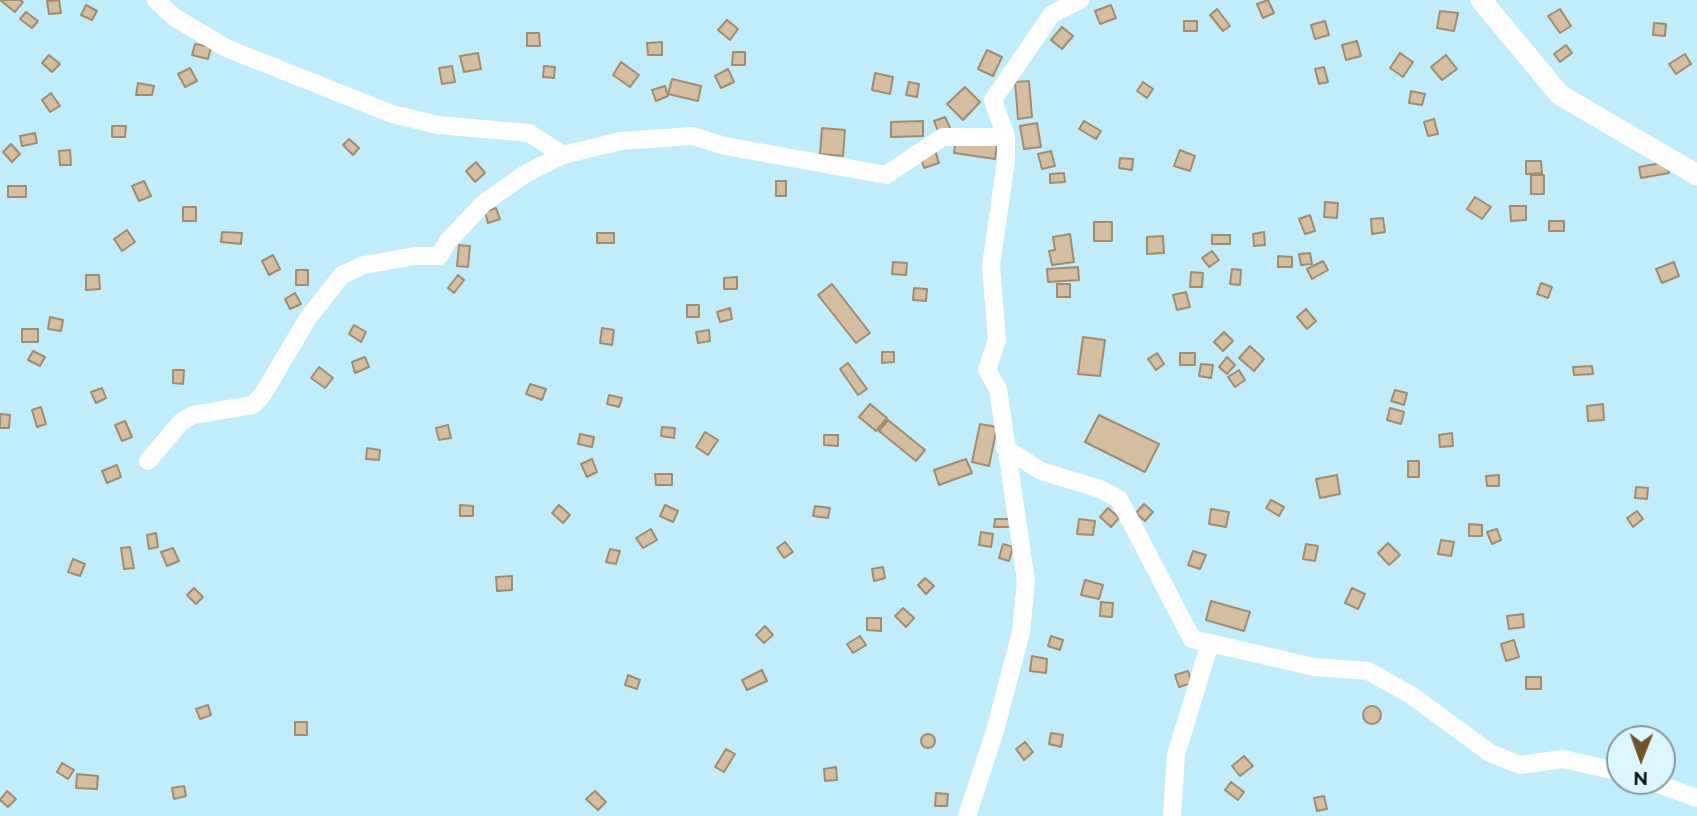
<!DOCTYPE html>
<style>
body{margin:0}
#map{position:relative;width:1697px;height:816px;overflow:hidden;background:#c0edfb;font-family:Raleway,sans-serif}
canvas{display:block}
.north{position:absolute;left:1606px;top:725px;width:70px;height:70px;box-sizing:border-box;background:#dcf7ff;border:2px solid #849aa1;border-radius:50%;rotate:181deg;font-size:19px;font-weight:700;line-height:28px;text-align:center;color:#010e13}
.north::after{content:'';display:block;margin:auto;width:24px;height:32px;background:#735529;clip-path:polygon(50% 0,100% 100%,50% 72%,0 100%)}
</style>
<div id="map">
<canvas width="1697" height="816"></canvas>
<div class="north">N</div>
</div>
<script>
const ctx = document.querySelector('canvas').getContext('2d');
ctx.lineJoin = 'round';
function paint(path, color) { ctx.fillStyle = color; ctx.fill(path, 'evenodd'); }
const toPath = rows => new Path2D(rows.map(r => 'M' + r).join(''));
function trace(path, color, width, dash) { ctx.strokeStyle = color; ctx.lineWidth = width; ctx.lineCap = dash ? 'butt' : 'round'; ctx.setLineDash(dash || []); ctx.stroke(path); }
const building = toPath([
 [0,0,20,0,23,2,15,12,0,0],
 [59,0,61,13,49,14,47,1,59,0],
 [1268,0,1274,13,1263,18,1257,4,1268,0],
 [86,5,97,11,92,20,81,15,86,5],
 [1111,5,1116,18,1100,24,1095,11,1111,5],
 [1217,9,1230,26,1223,31,1210,15,1217,9],
 [1560,9,1571,26,1560,33,1548,16,1560,9],
 [1440,11,1458,13,1454,31,1437,28,1440,11],
 [26,12,38,21,32,28,20,19,26,12],
 [727,20,738,29,730,40,718,30,727,20],
 [1184,21,1197,21,1197,31,1184,31,1184,21],
 [1325,21,1329,35,1315,39,1311,25,1325,21],
 [1654,23,1666,24,1665,36,1653,35,1654,23],
 [1062,27,1073,36,1062,49,1051,40,1062,27],
 [527,33,539,33,540,46,527,46,527,33],
 [1357,41,1361,56,1346,60,1342,45,1357,41],
 [662,42,662,55,648,55,647,43,662,42],
 [195,44,211,47,208,59,192,55,195,44],
 [1566,45,1572,53,1560,62,1554,54,1566,45],
 [987,50,1002,57,993,76,978,69,987,50],
 [733,52,745,52,745,65,732,65,733,52],
 [478,53,481,69,464,72,460,56,478,53],
 [1400,53,1413,62,1403,77,1390,68,1400,53],
 [1685,54,1691,64,1676,74,1669,64,1685,54],
 [49,55,60,64,52,72,42,63,49,55],
 [1446,55,1457,69,1442,80,1431,67,1446,55],
 [621,62,639,75,630,87,613,75,621,62],
 [452,66,455,82,442,84,439,68,452,66],
 [544,66,555,67,554,78,543,77,544,66],
 [1324,67,1328,82,1319,84,1315,69,1324,67],
 [190,68,197,81,185,87,178,74,190,68],
 [728,69,734,82,721,88,715,76,728,69],
 [875,73,893,77,890,94,872,90,875,73],
 [672,79,701,86,698,101,668,94,672,79],
 [1029,81,1032,117,1018,119,1015,82,1029,81],
 [909,82,919,84,917,97,906,95,909,82],
 [1143,82,1153,89,1147,98,1137,91,1143,82],
 [138,83,154,86,152,95,136,95,138,83],
 [665,86,668,96,656,101,652,90,665,86],
 [965,87,980,102,963,120,947,104,965,87],
 [1411,91,1425,94,1422,105,1409,103,1411,91],
 [51,93,60,106,50,112,42,100,51,93],
 [945,117,951,130,939,134,934,121,945,117],
 [1434,119,1438,134,1428,136,1424,122,1434,119],
 [923,121,923,136,891,137,891,122,923,121],
 [1084,121,1101,131,1096,139,1079,129,1084,121],
 [1037,123,1041,147,1024,149,1020,126,1037,123],
 [112,126,126,126,125,137,112,137,112,126],
 [822,128,845,130,843,156,820,154,822,128],
 [35,133,37,143,22,146,20,136,35,133],
 [349,139,359,148,353,155,343,145,349,139],
 [956,139,997,145,995,159,954,153,956,139],
 [11,144,20,154,12,162,3,152,11,144],
 [70,150,71,165,60,165,59,151,70,150],
 [935,150,939,163,924,168,920,155,935,150],
 [1180,150,1195,156,1190,171,1174,166,1180,150],
 [1051,151,1055,166,1042,169,1038,154,1051,151],
 [1120,158,1133,159,1132,170,1119,168,1120,158],
 [1526,161,1541,161,1542,173,1526,174,1526,161],
 [476,162,485,173,475,182,466,171,476,162],
 [1667,162,1669,173,1641,178,1639,167,1667,162],
 [1064,173,1065,182,1050,183,1050,174,1064,173],
 [1531,175,1544,175,1544,194,1531,194,1531,175],
 [144,181,151,196,139,201,132,186,144,181],
 [776,181,786,181,786,196,776,196,776,181],
 [8,186,26,186,26,197,8,197,8,186],
 [1475,197,1491,207,1482,219,1467,209,1475,197],
 [1325,202,1338,203,1337,218,1324,217,1325,202],
 [1510,206,1526,206,1526,220,1511,221,1510,206],
 [183,207,196,207,196,221,183,221,183,207],
 [496,208,500,219,488,223,485,212,496,208],
 [1310,215,1315,231,1305,234,1299,219,1310,215],
 [1383,218,1385,232,1372,234,1371,219,1383,218],
 [1549,221,1564,221,1564,231,1549,231,1549,221],
 [1094,222,1112,222,1112,241,1094,241,1094,222],
 [127,230,135,242,122,251,114,239,127,230],
 [222,232,242,233,241,244,221,242,222,232],
 [1264,232,1265,245,1254,246,1253,234,1264,232],
 [597,233,614,233,614,243,597,243,597,233],
 [1070,234,1074,262,1052,265,1049,251,1055,250,1053,237,1070,234],
 [1212,235,1230,235,1230,244,1212,244,1212,235],
 [1163,236,1164,253,1147,254,1147,237,1163,236],
 [459,245,470,246,468,267,457,266,459,245],
 [1212,251,1219,260,1209,267,1202,258,1212,251],
 [1310,253,1312,264,1301,265,1299,254,1310,253],
 [273,255,280,269,269,275,262,261,273,255],
 [1278,256,1292,257,1292,267,1278,267,1278,256],
 [1323,261,1328,270,1312,279,1307,269,1323,261],
 [893,262,907,263,906,275,892,274,893,262],
 [1674,262,1679,276,1662,283,1656,269,1674,262],
 [1078,267,1079,280,1048,282,1047,269,1078,267],
 [1232,269,1241,270,1240,285,1230,284,1232,269],
 [296,270,308,270,308,285,296,285,296,270],
 [1191,272,1203,273,1202,287,1190,287,1191,272],
 [86,275,99,275,100,289,86,290,86,275],
 [458,275,464,280,454,293,448,288,458,275],
 [737,277,737,289,724,289,724,278,737,277],
 [1541,283,1552,287,1548,298,1537,294,1541,283],
 [832,284,870,333,856,343,818,295,832,284],
 [1057,284,1070,284,1070,297,1057,297,1057,284],
 [914,288,927,289,926,301,913,300,914,288],
 [1186,292,1190,307,1177,310,1173,295,1186,292],
 [295,293,301,304,290,309,285,299,295,293],
 [687,305,699,305,699,317,687,317,687,305],
 [730,308,732,319,720,322,717,312,730,308],
 [1306,309,1316,321,1307,329,1297,317,1306,309],
 [50,317,63,320,61,331,48,329,50,317],
 [354,325,366,332,361,342,349,334,354,325],
 [602,328,614,330,612,345,600,343,602,328],
 [22,329,38,329,38,342,22,342,22,329],
 [709,330,710,341,698,343,696,332,709,330],
 [1224,332,1233,341,1223,351,1214,342,1224,332],
 [1083,337,1105,340,1100,376,1078,374,1083,337],
 [1250,346,1264,359,1254,371,1239,358,1250,346],
 [33,351,45,357,40,366,28,360,33,351],
 [882,352,894,352,894,362,882,363,882,352],
 [1157,353,1164,364,1156,370,1148,359,1157,353],
 [1180,353,1195,353,1195,365,1180,365,1180,353],
 [365,357,369,367,355,373,352,362,365,357],
 [1227,357,1235,365,1227,374,1219,367,1227,357],
 [848,363,867,389,858,395,840,369,848,363],
 [1201,364,1213,365,1211,378,1199,376,1201,364],
 [1592,366,1593,374,1574,375,1573,367,1592,366],
 [319,367,333,378,325,388,311,378,319,367],
 [173,370,184,370,183,384,173,383,173,370],
 [1239,370,1245,380,1235,387,1228,377,1239,370],
 [530,384,546,389,542,400,526,394,530,384],
 [102,388,106,398,96,403,91,392,102,388],
 [1395,390,1407,393,1404,405,1391,401,1395,390],
 [609,395,622,398,619,407,607,404,609,395],
 [870,404,887,418,876,431,859,417,870,404],
 [1603,404,1604,420,1588,421,1587,406,1603,404],
 [41,407,46,424,37,427,32,410,41,407],
 [1390,408,1404,412,1401,424,1387,420,1390,408],
 [0,414,10,415,9,428,0,428,0,414],
 [1099,415,1159,444,1145,472,1085,442,1099,415],
 [888,420,925,450,916,461,879,431,888,420],
 [125,421,132,437,122,441,115,425,125,421],
 [980,424,997,427,989,466,972,462,980,424],
 [448,425,451,438,439,440,436,428,448,425],
 [662,427,675,428,674,438,661,436,662,427],
 [705,432,718,440,708,455,696,447,705,432],
 [1452,433,1453,446,1440,447,1439,435,1452,433],
 [580,434,594,437,592,447,578,444,580,434],
 [824,435,838,435,838,446,824,445,824,435],
 [367,448,380,450,379,460,366,459,367,448],
 [592,459,597,472,587,477,581,464,592,459],
 [966,459,972,473,939,485,934,470,966,459],
 [1408,461,1419,461,1419,477,1408,477,1408,461],
 [117,465,121,477,107,483,102,471,117,465],
 [655,474,672,474,672,485,656,485,655,474],
 [1337,475,1340,494,1320,498,1316,479,1337,475],
 [1499,475,1499,486,1487,486,1486,476,1499,475],
 [1636,487,1648,488,1647,499,1635,498,1636,487],
 [1271,500,1284,507,1279,516,1266,508,1271,500],
 [1144,504,1153,512,1145,521,1136,513,1144,504],
 [460,505,473,506,473,516,460,516,460,505],
 [559,505,570,515,563,523,552,513,559,505],
 [665,505,678,511,673,522,660,516,665,505],
 [815,506,830,508,828,518,813,516,815,506],
 [1108,508,1119,518,1111,527,1100,517,1108,508],
 [1211,509,1229,512,1226,527,1209,524,1211,509],
 [1637,511,1643,519,1633,527,1627,518,1637,511],
 [995,519,1010,519,1010,527,994,527,995,519],
 [1079,519,1095,521,1093,535,1077,534,1079,519],
 [1469,524,1482,525,1482,536,1469,536,1469,524],
 [651,529,657,540,643,548,636,538,651,529],
 [1497,529,1501,540,1492,544,1487,532,1497,529],
 [981,532,993,534,991,547,979,545,981,532],
 [156,533,158,547,149,549,147,535,156,533],
 [1441,540,1454,542,1451,556,1438,554,1441,540],
 [785,542,793,552,784,558,777,548,785,542],
 [1388,543,1400,555,1389,565,1378,553,1388,543],
 [1003,544,1013,547,1009,561,999,558,1003,544],
 [1306,544,1318,546,1315,561,1303,559,1306,544],
 [130,547,134,568,124,569,121,548,130,547],
 [173,548,179,561,167,566,161,552,173,548],
 [610,549,620,551,616,564,606,562,610,549],
 [1193,551,1206,555,1200,569,1188,565,1193,551],
 [73,559,85,564,80,576,68,572,73,559],
 [883,567,885,578,874,581,872,569,883,567],
 [512,576,512,590,497,591,496,577,512,576],
 [925,578,934,586,926,594,918,585,925,578],
 [1085,580,1103,585,1099,599,1081,595,1085,580],
 [194,588,203,597,196,604,187,595,194,588],
 [1352,588,1365,594,1358,609,1345,603,1352,588],
 [1211,601,1250,612,1244,631,1206,620,1211,601],
 [1101,602,1113,603,1112,617,1100,616,1101,602],
 [903,608,914,618,906,627,895,616,903,608],
 [1523,614,1524,627,1509,629,1507,616,1523,614],
 [867,618,881,618,881,631,867,630,867,618],
 [765,626,773,635,764,643,756,635,765,626],
 [860,636,866,645,853,653,847,644,860,636],
 [1051,636,1063,640,1060,650,1048,646,1051,636],
 [1514,640,1519,657,1506,661,1501,644,1514,640],
 [1032,656,1047,659,1046,673,1030,671,1032,656],
 [762,670,767,681,747,690,742,680,762,670],
 [1188,671,1192,683,1179,687,1175,675,1188,671],
 [628,675,640,680,637,689,625,685,628,675],
 [1526,677,1541,677,1541,689,1526,689,1526,677],
 [208,705,211,715,200,719,196,709,208,705],
 '1363 715a9 9 0 1 1 18 0a9 9 0 1 1-18 0Z',
 [295,722,307,722,307,735,295,735,295,722],
 [1051,733,1063,735,1061,747,1049,744,1051,733],
 '921 741a7 7 0 1 1 14 0a7 7 0 1 1-14 0Z',
 [1025,742,1033,752,1024,760,1016,749,1025,742],
 [726,749,735,754,724,772,715,767,726,749],
 [1244,756,1253,766,1240,776,1232,766,1244,756],
 [62,763,74,770,68,779,57,772,62,763],
 [836,767,837,780,825,781,824,769,836,767],
 [77,774,98,776,97,789,76,788,77,774],
 [1231,782,1244,792,1238,800,1225,790,1231,782],
 [184,786,186,796,174,799,172,788,184,786],
 [7,791,16,799,8,807,0,800,7,791],
 [595,791,606,802,598,810,586,799,595,791],
 [936,793,948,794,947,806,935,806,936,793],
 [1324,796,1327,809,1317,811,1314,798,1324,796]
]);
paint(building, '#d5be9f');
trace(building, '#a28c6e', 2);
trace(toPath([
 [156,0,174,17,226,48,392,114,438,125,529,133,563,155],
 [1005,448,1041,471,1100,489,1119,499,1192,639,1314,667,1368,671,1411,695,1490,753,1520,765,1563,759,1620,772],
 [148,461,181,422,193,415,253,405,263,394,308,318,342,275,364,265,415,256,439,256,448,241,484,203,525,174,563,155,621,141,692,136,725,146,886,175,943,137,1006,137],
 [1650,781,1697,798],
 [967,816,995,731,1021,632,1026,581,998,389,987,370,997,340,991,266,1006,161,1006,137,993,100,1052,14,1080,0],
 [1172,816,1176,755,1210,643]
]), '#fff', 18);
trace(toPath([
 [1481,0,1560,95,1697,175]
]), '#fff', 21);
</script>
